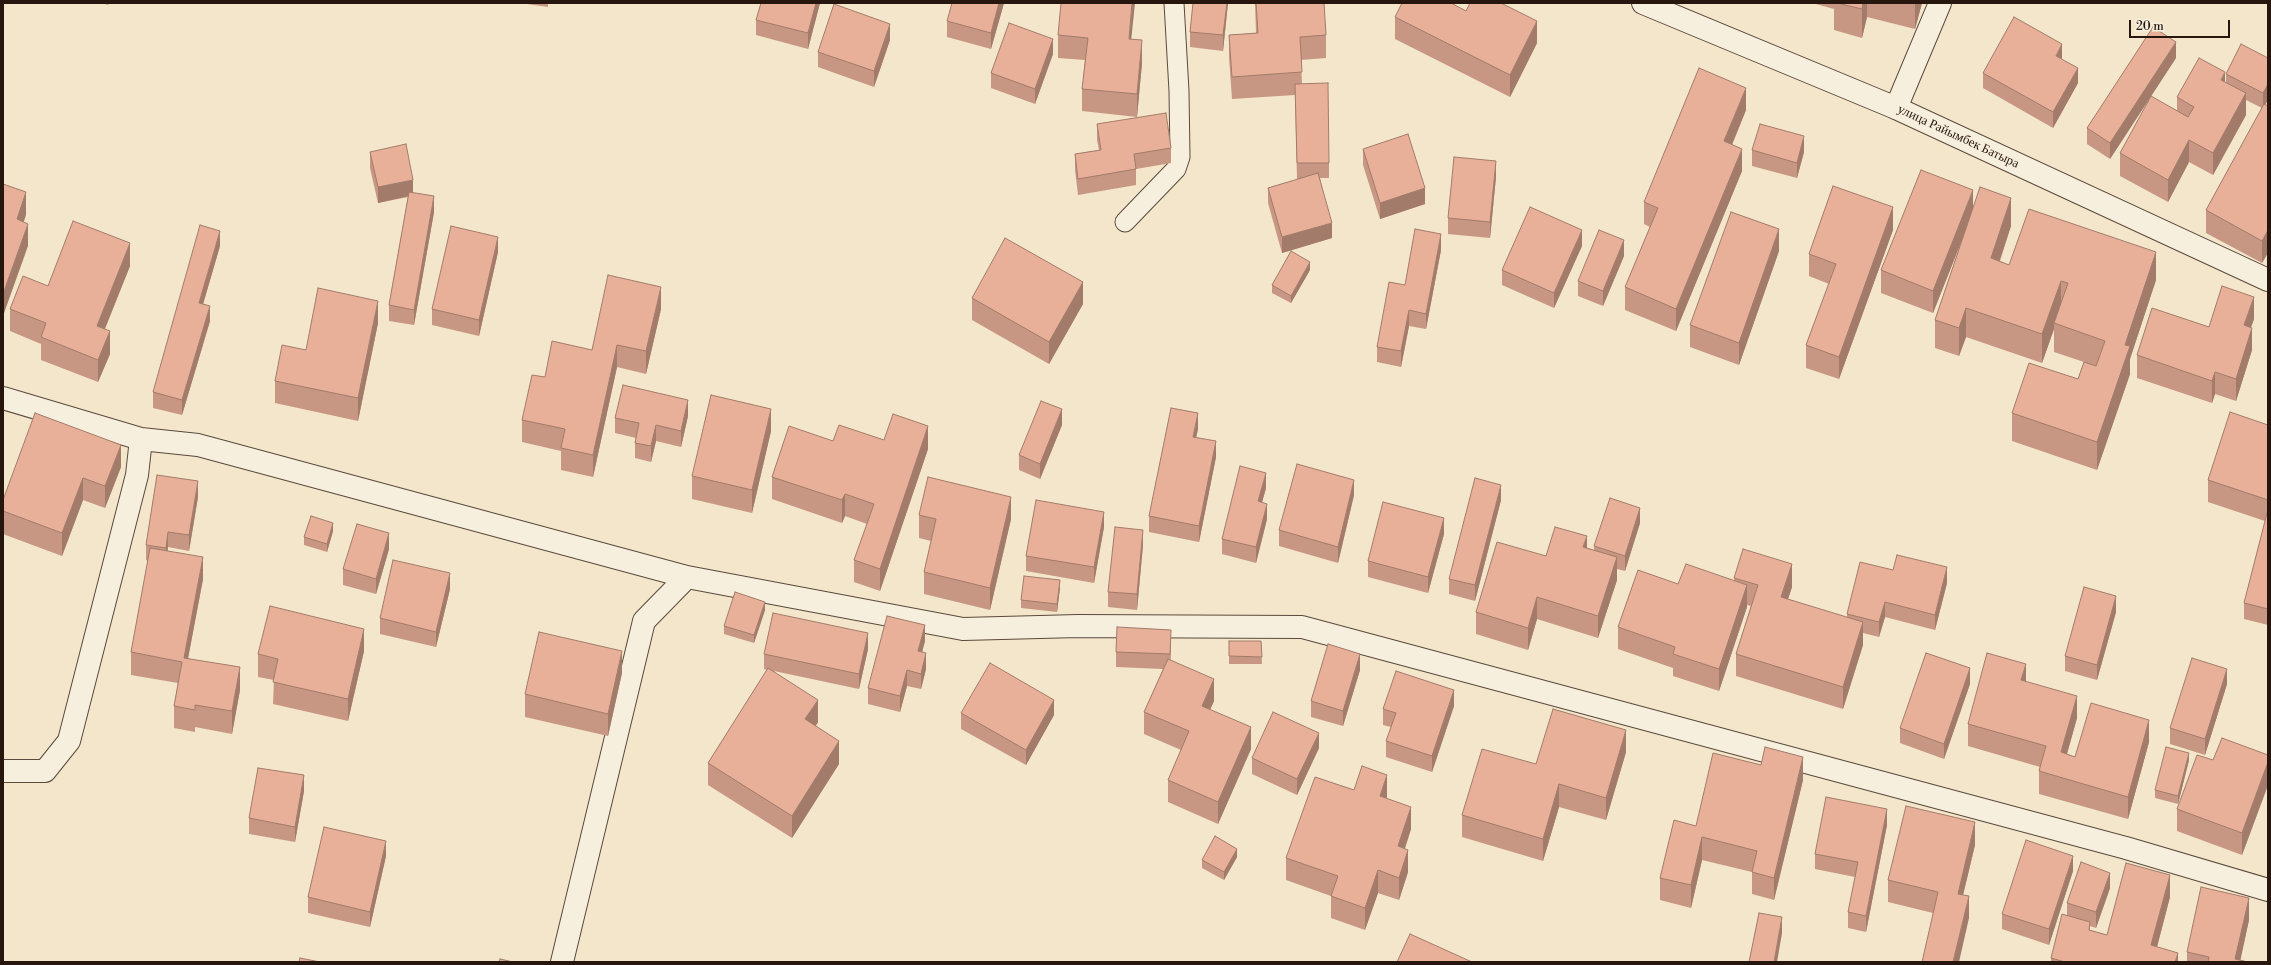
<!DOCTYPE html>
<meta charset="utf-8">
<style>
body{margin:0}
#map{position:relative;width:2271px;height:965px;overflow:hidden;background:#f3e6ca;font-family:"Libre Bodoni",serif}
canvas{display:block}
.frame{position:absolute;inset:0;border:4px solid #27160d;pointer-events:none}
.scale{position:absolute;left:2129px;top:20px;width:101px;height:18px;box-sizing:border-box;border:2px solid #27160d;border-top:0;padding-left:5px;font-size:12px;line-height:14px;white-space:nowrap;color:#27160d;-webkit-text-stroke:3px #f7efdd;paint-order:stroke}
</style>
<div id="map">
<canvas width="2271" height="965"></canvas>
<div class="frame"></div>
<div class="scale">20 m</div>
</div>
<script>
const ctx = document.querySelector('canvas').getContext('2d');
ctx.lineJoin = 'round';
const toPath = rows => new Path2D(rows.map(r => 'M' + r).join(''));
function trace(path, color, width, dash) { ctx.strokeStyle = color; ctx.lineWidth = width; ctx.lineCap = dash ? 'butt' : 'round'; ctx.setLineDash(dash || []); ctx.stroke(path); }
function paint(path, color) { ctx.fillStyle = color; ctx.fill(path, 'evenodd'); }
function label(font, color, halo, rows, align = 'center') {
  ctx.font = font + ' "Libre Bodoni",serif'; ctx.lineWidth = 3.5; ctx.setLineDash([]); ctx.textBaseline = 'middle'; ctx.strokeStyle = halo; ctx.fillStyle = color; for (const [text, x, y, turn = 0] of rows) {
    ctx.save(); ctx.translate(x, y); ctx.rotate((+turn || 0) * Math.PI / 180); ctx.textAlign = isNaN(turn) ? turn : align; if (halo) ctx.strokeText(text, 0, 0); ctx.fillText(text, 0, 0); ctx.restore();
  }
}
const service = toPath([
 [1125,222,1176,169,1180,157,1179,91,1174,3]
]);
const minor = toPath([
 [1896,108,1940,3],
 [3,398,141,439,198,445,687,577,963,629,1078,626,1302,627,2126,848,2268,890],
 [3,771,45,771,69,741,137,475,141,439],
 [562,962,644,621,687,577]
]);
const tertiary = toPath([
 [1643,3,1896,108,2268,280]
]);
trace(service, '#5a4a3c', 21);
trace(minor, '#5a4a3c', 24);
trace(tertiary, '#5a4a3c', 24);
trace(service, '#f7efdd', 19);
trace(minor, '#f7efdd', 22);
trace(tertiary, '#f7efdd', 22);
paint(toPath([
 [102,3,109,3,108,5],
 [527,3,548,3,548,7,527,4],
 [761,3,820,3,808,49,756,35,756,20],
 [1004,3,991,49,947,37,947,21],
 [1193,3,1228,3,1223,51,1190,47,1190,32],
 [1255,3,1324,3,1326,35,1326,58,1301,60,1302,84,1329,163,1329,178,1320,178,1332,238,1282,253,1268,203,1268,188,1300,179,1297,179,1295,95,1232,99,1229,57,1229,35,1256,33],
 [1812,3,1922,3,1915,29,1867,17,1862,38,1834,30,1834,9],
 [1466,11,1537,43,1510,97,1395,39,1395,17],
 [1058,35,1131,39,1142,63,1137,117,1082,111,1082,89,1085,60,1058,58],
 [890,40,874,87,818,67,818,52],
 [1053,54,1035,104,991,88,991,73],
 [2176,58,2110,159,2087,144,2087,128],
 [2268,58,2266,105,2262,263,2206,233,2206,210,2262,108,2246,100,2246,115,2213,175,2189,162,2168,202,2120,176,2120,153,2177,111,2177,97,2225,82,2226,82,2226,74],
 [1983,73,2078,83,2053,128,1983,88],
 [1746,110,1732,145,1742,171,1676,331,1625,310,1625,287,1650,227,1644,224,1644,202],
 [1097,124,1171,148,1171,163,1136,169,1136,185,1078,195,1075,170,1075,154,1099,150,1097,140],
 [1363,149,1425,204,1380,219,1363,165],
 [1752,150,1804,152,1797,178,1752,166],
 [370,152,434,212,414,325,389,321,389,305,408,197,378,203,370,168],
 [1496,177,1490,238,1448,234,1448,218],
 [1973,207,2011,226,2000,261,2009,265,2156,280,2130,359,2130,374,2097,470,2012,441,2012,413,2078,379,2084,362,2054,352,2054,329,2042,363,1966,337,1959,356,1935,348,1935,320,1962,240,1933,313,1881,293,1881,270],
 [1893,230,1839,379,1806,368,1806,345,1829,284,1809,276,1809,254],
 [220,246,203,304,210,321,182,415,153,408,153,392],
 [1582,246,1554,308,1502,285,1502,270],
 [1441,250,1426,329,1409,326,1401,367,1377,362,1377,347,1405,285],
 [1779,251,1739,365,1690,347,1690,325],
 [498,252,479,336,432,325,432,309],
 [1624,256,1603,306,1578,296,1578,281],
 [130,266,105,329,110,354,98,382,41,360,41,344,10,331,10,309,48,286],
 [1310,270,1291,303,1272,293,1272,285],
 [972,298,1083,304,1049,364,972,320],
 [661,309,646,374,617,367,593,477,561,470,561,451,522,442,522,420,545,377],
 [2254,319,2251,327,2252,350,2236,401,2215,394,2212,403,2137,378,2137,355,2209,327],
 [378,323,358,421,275,403,275,381,306,350],
 [688,416,681,447,656,441,651,462,635,458,635,443,636,438,615,433,615,418],
 [1062,425,1040,479,1019,470,1019,455],
 [2268,425,2268,625,2244,619,2244,603,2265,521,2208,502,2208,480],
 [1198,429,1196,437,1216,457,1199,542,1149,532,1149,516],
 [771,431,752,513,692,499,692,476],
 [833,441,928,449,880,591,854,582,854,560,867,524,845,516,842,523,772,499,772,477],
 [121,467,105,508,83,500,62,556,3,534,3,500],
 [1266,488,1262,502,1267,519,1256,563,1222,554,1222,539],
 [1354,495,1338,563,1279,546,1279,530],
 [198,497,189,551,168,547,168,551,203,579,188,658,240,690,232,734,195,727,195,732,174,728,174,706,178,683,131,675,131,652,148,561,146,560,146,545],
 [1501,500,1475,601,1449,594,1449,579],
 [919,515,1011,519,990,610,924,594,924,572,931,541,919,538],
 [1640,523,1625,571,1617,569,1617,580,1598,638,1537,619,1528,650,1476,634,1476,612,1546,556,1587,548,1594,550,1594,546],
 [1104,527,1094,583,1026,571,1026,556],
 [333,531,327,552,304,545,304,537],
 [1444,534,1428,593,1368,577,1368,561],
 [1143,545,1137,610,1108,607,1108,592],
 [389,549,376,594,343,585,343,569],
 [1734,578,1792,587,1788,599,1847,618,1847,614,1947,583,1935,630,1885,617,1879,637,1863,633,1863,645,1843,709,1736,676,1736,654,1751,606,1747,605,1747,607,1719,691,1673,676,1673,668,1618,649,1618,627,1678,584,1734,581],
 [1060,588,1057,612,1021,608,1021,600],
 [450,589,436,647,380,634,380,618],
 [765,610,754,643,724,634,724,626],
 [2116,612,2097,680,2065,671,2065,656],
 [925,641,922,652,926,669,921,689,907,686,900,712,868,704,868,688],
 [1229,641,1261,641,1262,664,1229,664],
 [1171,645,1170,660,1214,701,1210,709,1251,749,1218,824,1168,802,1168,780,1181,750,1144,734,1144,712,1163,669,1116,667,1116,652],
 [868,649,859,689,774,671,818,722,816,726,839,764,792,838,708,785,708,763,767,670,764,669,764,654],
 [364,651,348,721,273,704,274,680,258,677,258,654],
 [1360,670,1343,726,1311,717,1311,701],
 [622,673,608,736,525,717,525,694],
 [2026,681,2077,718,2067,754,2075,757,2149,742,2128,819,2039,794,2039,771,2040,767,1968,746,1968,724],
 [1970,684,1944,759,1900,743,1900,728],
 [2227,684,2205,755,2170,744,2170,728],
 [1454,706,1432,772,1386,757,1386,741,1391,727,1383,725,1383,709],
 [961,713,1054,715,1026,765,961,729],
 [1319,748,1297,795,1252,774,1252,758],
 [1626,752,1606,820,1559,807,1543,861,1462,837,1462,815,1536,764],
 [2268,755,2268,785,2242,855,2177,831,2177,809,2213,760],
 [2189,760,2178,804,2155,798,2155,790],
 [1803,780,1774,900,1752,894,1752,872,1702,860,1691,908,1660,900,1660,878,1696,826],
 [1354,790,1387,797,1387,798,1411,829,1405,849,1408,872,1399,900,1378,893,1365,930,1331,918,1331,896,1286,880,1286,858],
 [304,791,295,842,249,834,249,818],
 [1887,825,1866,932,1848,928,1848,912,1855,877,1815,869,1815,854],
 [1975,845,1963,895,1969,918,1933,913,1888,902,1888,880],
 [386,856,370,927,308,913,308,897],
 [1237,857,1224,880,1202,868,1202,860],
 [2073,871,2049,945,2002,929,2002,914],
 [2110,888,2096,928,2090,926,2090,930,2107,935,2170,897,2157,947,2178,962,2051,962,2051,958,2067,916,2067,903],
 [2249,920,2240,960,2248,962,2187,962,2187,952]
]), '#c89783');
paint(toPath([
 [816,3,820,3,808,49,808,33],
 [999,3,1004,3,991,49,991,33],
 [1132,3,1135,3,1129,61,1129,39],
 [1227,3,1228,3,1223,51,1223,35],
 [1863,3,1867,3,1867,17,1862,38,1862,9],
 [1915,3,1922,3,1915,29],
 [1537,21,1537,43,1510,97,1510,75],
 [890,24,890,40,874,87,874,71],
 [1053,39,1053,54,1035,104,1035,89],
 [1142,40,1142,63,1137,117,1137,94],
 [2176,42,2176,58,2110,159,2110,143],
 [2062,44,2062,59,2056,56],
 [2078,68,2078,83,2053,128,2053,112],
 [2225,72,2225,95,2221,80],
 [2268,84,2268,100,2263,109,2263,93],
 [1746,88,1746,110,1724,164,1724,141],
 [2246,93,2246,115,2213,175,2213,153],
 [1804,136,1804,152,1797,178,1797,163],
 [2189,140,2189,162,2168,202,2168,180],
 [1742,149,1742,171,1676,331,1676,309],
 [1496,161,1496,177,1490,238,1490,222],
 [413,180,413,195,378,203,378,187],
 [1425,188,1425,204,1380,219,1380,203],
 [1973,190,1973,212,1933,313,1933,291],
 [26,192,26,215,17,242,17,219],
 [434,196,434,212,414,325,414,310],
 [2011,198,2011,226,1991,286,1991,258],
 [1893,207,1893,230,1839,379,1839,357],
 [1332,223,1332,238,1282,253,1282,237],
 [28,224,28,246,3,316,3,294],
 [1779,229,1779,251,1739,365,1739,343],
 [1582,230,1582,246,1554,308,1554,293],
 [2268,230,2268,253,2262,263,2262,241],
 [220,231,220,246,199,318,199,303],
 [1441,234,1441,250,1426,329,1426,314],
 [498,237,498,252,479,336,479,320],
 [1624,240,1624,256,1603,306,1603,291],
 [130,243,130,266,97,348,97,326],
 [2156,252,2156,280,2130,359,2130,374,2097,470,2097,442,2125,345],
 [1310,262,1310,270,1291,303,1291,296],
 [2061,281,2061,309,2054,323,2054,329,2042,363,2042,334],
 [1083,282,1083,304,1049,364,1049,342],
 [661,287,661,309,646,374,646,351],
 [2254,297,2254,319,2244,347,2244,325],
 [378,301,378,323,358,421,358,398],
 [210,306,210,321,182,415,182,400],
 [1966,308,1966,337,1959,356,1959,328],
 [1409,310,1409,326,1401,367,1401,351],
 [2252,328,2252,350,2236,401,2236,379],
 [110,331,110,354,98,382,98,360],
 [617,345,617,367,593,477,593,455],
 [2215,372,2215,394,2212,403,2212,381],
 [688,400,688,416,681,447,681,431],
 [771,409,771,431,752,513,752,490],
 [1062,409,1062,425,1040,479,1040,464],
 [1198,413,1198,429,1193,452,1193,437],
 [656,425,656,441,651,462,651,446],
 [928,426,928,449,880,591,880,569],
 [1216,441,1216,457,1199,542,1199,526],
 [121,445,121,467,105,508,105,486],
 [1266,473,1266,488,1258,517,1258,501],
 [83,478,83,500,62,556,62,533],
 [1354,480,1354,495,1338,563,1338,547],
 [198,481,198,497,189,551,189,535],
 [1501,485,1501,500,1475,601,1475,585],
 [845,494,845,516,842,523,842,500],
 [1011,497,1011,519,990,610,990,588],
 [1267,504,1267,519,1256,563,1256,547],
 [1640,508,1640,523,1625,571,1625,556],
 [1104,512,1104,527,1094,583,1094,567],
 [1444,518,1444,534,1428,593,1428,577],
 [333,523,333,531,327,552,327,544],
 [1143,530,1143,545,1137,610,1137,594],
 [168,532,168,547,166,563,166,548],
 [389,533,389,549,376,594,376,579],
 [1587,536,1587,559,1583,547],
 [203,557,203,579,184,680,184,658],
 [1617,557,1617,580,1598,638,1598,616],
 [1792,564,1792,587,1781,620,1781,597],
 [1947,567,1947,583,1935,630,1935,615],
 [450,573,450,589,436,647,436,632],
 [1060,580,1060,588,1057,612,1057,604],
 [1747,585,1747,607,1719,691,1719,669],
 [2116,596,2116,612,2097,680,2097,665],
 [1537,597,1537,619,1528,650,1528,628],
 [765,602,765,610,754,643,754,635],
 [1885,602,1885,617,1879,637,1879,622],
 [1863,622,1863,645,1843,709,1843,687],
 [925,625,925,641,918,667,918,651],
 [364,629,364,651,348,721,348,699],
 [1171,630,1171,645,1170,670,1170,654],
 [868,633,868,649,859,689,859,674],
 [622,651,622,673,608,736,608,714],
 [926,653,926,669,921,689,921,674],
 [1360,654,1360,670,1343,726,1343,711],
 [2026,664,2026,686,2021,680],
 [240,667,240,690,232,734,232,711],
 [1970,668,1970,684,1944,759,1944,744],
 [2227,669,2227,684,2205,755,2205,739],
 [907,670,907,686,900,712,900,696],
 [1214,679,1214,701,1202,728,1202,706],
 [1454,690,1454,706,1432,772,1432,756],
 [2077,696,2077,718,2061,775,2061,752],
 [818,700,818,722,805,742,805,719],
 [1054,700,1054,715,1026,765,1026,750],
 [2149,720,2149,742,2128,819,2128,797],
 [1251,727,1251,749,1218,824,1218,802],
 [1626,730,1626,752,1606,820,1606,798],
 [1319,733,1319,748,1297,795,1297,779],
 [839,741,839,764,792,838,792,816],
 [2189,753,2189,760,2178,804,2178,796],
 [1803,757,1803,780,1774,900,1774,878],
 [2268,762,2268,785,2242,855,2242,833],
 [304,775,304,791,295,842,295,827],
 [1387,775,1387,797,1380,818,1380,796],
 [1559,784,1559,807,1543,861,1543,839],
 [1411,807,1411,829,1398,868,1398,846],
 [1887,809,1887,825,1866,932,1866,916],
 [1975,822,1975,845,1958,916,1958,894],
 [1702,837,1702,860,1691,908,1691,885],
 [386,841,386,856,370,927,370,912],
 [1237,849,1237,857,1224,880,1224,872],
 [1408,850,1408,872,1399,900,1399,878],
 [2073,856,2073,871,2049,945,2049,929],
 [1378,870,1378,893,1365,930,1365,908],
 [2110,873,2110,888,2096,928,2096,912],
 [2170,875,2170,897,2153,962,2151,945],
 [1969,896,1969,918,1959,962,1953,962],
 [2249,898,2249,920,2240,962,2235,959],
 [1782,917,1782,933,1777,962,1774,962],
 [2178,953,2178,962,2175,962]
]), '#a27b6a');
const building = toPath([
 [761,3,816,3,808,33,756,20,761,3],
 [952,3,999,3,991,33,947,21,952,3],
 [1061,3,1132,3,1129,39,1142,40,1137,94,1082,89,1088,38,1058,35,1061,3],
 [1193,3,1227,3,1223,35,1190,32,1193,3],
 [1256,3,1324,3,1326,35,1300,37,1302,72,1232,77,1229,35,1258,33,1256,3],
 [1402,3,1451,3,1466,11,1470,3,1501,3,1537,21,1510,75,1395,17,1402,3],
 [1837,3,1863,3,1862,9,1837,3],
 [834,4,890,24,874,71,818,52,834,4],
 [2014,17,2062,44,2056,56,2078,68,2053,112,1983,73,2014,17],
 [1009,23,1053,39,1035,89,991,73,1009,23],
 [2153,27,2176,42,2110,143,2087,128,2153,27],
 [2241,44,2268,58,2268,84,2263,93,2226,74,2241,44],
 [2199,58,2225,72,2221,80,2246,93,2213,153,2189,140,2168,180,2120,153,2151,96,2188,117,2194,107,2177,97,2199,58],
 [1699,68,1746,88,1724,141,1742,149,1676,309,1625,287,1658,208,1644,202,1699,68],
 [1328,83,1329,163,1297,163,1295,84,1328,83],
 [2264,104,2268,106,2268,230,2262,241,2206,210,2264,104],
 [1166,113,1171,148,1134,154,1136,169,1078,179,1075,154,1101,150,1097,124,1166,113],
 [1760,124,1804,136,1797,163,1752,150,1760,124],
 [1408,134,1425,188,1380,203,1363,149,1408,134],
 [406,144,413,180,378,187,370,152,406,144],
 [1454,157,1496,161,1490,222,1448,218,1454,157],
 [1921,170,1973,190,1933,291,1881,270,1921,170],
 [1318,173,1332,223,1282,237,1268,188,1318,173],
 [3,184,26,192,17,219,28,224,3,294,3,184],
 [1833,186,1893,207,1839,357,1806,345,1836,264,1809,254,1833,186],
 [1980,187,2011,198,1991,258,2009,265,2029,209,2156,252,2125,345,2130,346,2097,442,2012,413,2029,363,2078,379,2084,362,2096,366,2105,341,2054,323,2068,283,2061,281,2042,334,1966,308,1959,328,1935,320,1980,187],
 [409,192,434,196,414,310,389,305,409,192],
 [1530,207,1582,230,1554,293,1502,270,1530,207],
 [1731,212,1779,229,1739,343,1690,325,1731,212],
 [73,221,130,243,97,326,110,331,98,360,41,337,46,323,10,309,23,276,48,286,73,221],
 [200,225,220,231,199,303,210,306,182,400,153,392,200,225],
 [451,226,498,237,479,320,432,309,451,226],
 [1415,229,1441,234,1426,314,1409,310,1401,351,1377,347,1389,282,1405,285,1415,229],
 [1599,230,1624,240,1603,291,1578,281,1599,230],
 [1005,238,1083,282,1049,342,972,298,1005,238],
 [1291,251,1310,262,1291,296,1272,285,1291,251],
 [608,275,661,287,646,351,617,345,593,455,561,448,565,429,522,420,532,375,545,377,552,341,592,350,608,275],
 [2222,286,2254,297,2244,325,2252,328,2236,379,2215,372,2212,381,2137,355,2152,308,2209,327,2222,286],
 [318,288,378,301,358,398,275,381,282,345,306,350,318,288],
 [623,385,688,400,681,431,656,425,651,446,635,443,639,423,615,418,623,385],
 [711,395,771,409,752,490,692,476,711,395],
 [1041,401,1062,409,1040,464,1019,455,1041,401],
 [1171,408,1198,413,1193,437,1216,441,1199,526,1149,516,1171,408],
 [2230,412,2268,425,2268,500,2208,480,2230,412],
 [35,413,121,445,105,486,83,478,62,533,3,511,3,500,35,413],
 [893,414,928,426,880,569,854,560,874,504,845,494,842,500,772,477,789,426,833,441,839,425,884,440,893,414],
 [1297,464,1354,480,1338,547,1279,530,1297,464],
 [1240,466,1266,473,1258,501,1267,504,1256,547,1222,539,1240,466],
 [157,475,198,481,189,535,168,532,166,548,146,545,157,475],
 [928,477,1011,497,990,588,924,572,936,519,919,515,928,477],
 [1475,478,1501,485,1475,585,1449,579,1475,478],
 [1610,498,1640,508,1625,556,1594,546,1610,498],
 [1036,500,1104,512,1094,567,1026,556,1036,500],
 [1383,502,1444,518,1428,577,1368,561,1383,502],
 [2267,513,2268,514,2268,609,2244,603,2267,513],
 [311,516,333,523,327,544,304,537,311,516],
 [357,524,389,533,376,579,343,569,357,524],
 [1115,527,1143,530,1137,594,1108,592,1115,527],
 [1555,527,1587,536,1583,547,1617,557,1598,616,1537,597,1528,628,1476,612,1497,542,1546,556,1555,527],
 [150,548,203,557,184,658,240,667,232,711,195,705,195,710,174,706,182,662,131,652,150,548],
 [1743,549,1792,564,1781,597,1863,622,1843,687,1736,654,1758,585,1734,578,1743,549],
 [1897,555,1947,567,1935,615,1885,602,1879,622,1847,614,1860,562,1893,570,1897,555],
 [393,560,450,573,436,632,380,618,393,560],
 [1686,564,1747,585,1719,669,1673,654,1675,647,1618,627,1638,570,1678,584,1686,564],
 [1024,576,1060,580,1057,604,1021,600,1024,576],
 [2084,587,2116,596,2097,665,2065,656,2084,587],
 [735,592,765,602,754,635,724,626,735,592],
 [270,606,364,629,348,699,273,682,278,659,258,654,270,606],
 [773,613,868,633,859,674,764,654,773,613],
 [887,616,925,625,918,651,926,653,921,674,907,670,900,696,868,688,887,616],
 [1117,627,1171,630,1170,654,1116,652,1117,627],
 [539,632,622,651,608,714,525,694,539,632],
 [1229,641,1261,641,1262,657,1229,656,1229,641],
 [1328,644,1360,654,1343,711,1311,701,1328,644],
 [1926,653,1970,668,1944,744,1900,728,1926,653],
 [1987,653,2026,664,2021,680,2077,696,2061,752,2075,757,2091,703,2149,720,2128,797,2039,771,2046,746,1968,724,1987,653],
 [2192,658,2227,669,2205,739,2170,728,2192,658],
 [1168,659,1214,679,1202,706,1251,727,1218,802,1168,780,1189,731,1144,712,1168,659],
 [990,663,1054,700,1026,750,961,713,990,663],
 [768,668,818,700,805,719,839,741,792,816,708,763,768,668],
 [1396,671,1454,690,1432,756,1386,741,1396,713,1383,709,1396,671],
 [1553,709,1626,730,1606,798,1559,784,1543,839,1462,815,1482,749,1536,764,1553,709],
 [1273,712,1319,733,1297,779,1252,758,1273,712],
 [2222,738,2268,755,2268,762,2242,833,2177,809,2197,755,2213,760,2222,738],
 [1765,747,1803,757,1774,878,1752,872,1757,851,1702,837,1691,885,1660,878,1674,820,1696,826,1713,753,1761,765,1765,747],
 [2166,747,2189,753,2178,796,2155,790,2166,747],
 [1362,766,1387,775,1380,796,1411,807,1398,846,1408,850,1399,878,1378,870,1365,908,1331,896,1338,876,1286,858,1315,777,1354,790,1362,766],
 [258,768,304,775,295,827,249,818,258,768],
 [1826,797,1887,809,1866,916,1848,912,1858,862,1815,854,1826,797],
 [1906,806,1975,822,1958,894,1969,896,1953,962,1922,962,1938,892,1888,880,1906,806],
 [324,827,386,841,370,912,308,897,324,827],
 [1215,836,1237,849,1224,872,1202,860,1215,836],
 [2026,840,2073,856,2049,929,2002,914,2026,840],
 [2081,862,2110,873,2096,912,2067,903,2081,862],
 [2126,863,2170,875,2151,945,2178,953,2175,962,2065,962,2051,958,2062,914,2090,922,2089,930,2107,935,2126,863],
 [2201,887,2249,898,2235,959,2248,962,2208,962,2209,957,2187,952,2201,887],
 [1759,913,1782,917,1774,962,1749,962,1759,913],
 [1410,934,1472,962,1397,962,1410,934],
 [300,958,320,962,299,962,300,958],
 [500,959,513,962,499,962,500,959]
]);
paint(building, '#e8b098');
trace(building, '#a27b6a', 1);
label('13px', '#27160d', '#f7efdd', [
 ["улица Райымбек Батыра",1958,137,25]
]);
</script>
